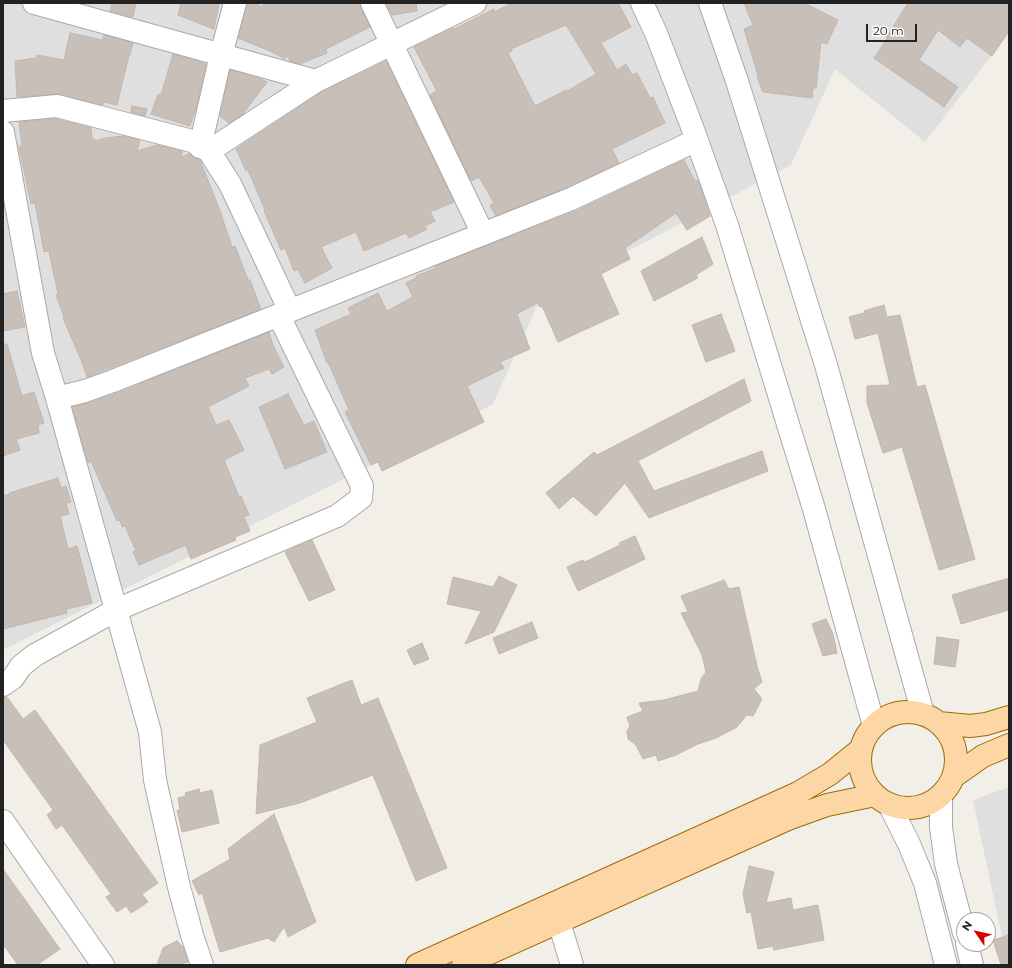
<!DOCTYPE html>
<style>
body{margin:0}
#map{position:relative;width:1012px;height:968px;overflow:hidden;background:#f2efe9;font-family:Montserrat,sans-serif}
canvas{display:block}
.frame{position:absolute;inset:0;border:4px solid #222;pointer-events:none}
.north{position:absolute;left:956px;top:912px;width:40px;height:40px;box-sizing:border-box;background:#fff;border:1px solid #a7a7a7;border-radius:50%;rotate:304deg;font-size:11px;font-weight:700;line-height:16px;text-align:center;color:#222}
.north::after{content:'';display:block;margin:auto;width:14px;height:18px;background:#d40000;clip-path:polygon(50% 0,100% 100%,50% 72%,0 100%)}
.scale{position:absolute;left:866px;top:24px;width:51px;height:18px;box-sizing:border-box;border:2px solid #222;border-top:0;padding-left:5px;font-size:12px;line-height:14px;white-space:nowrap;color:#222;-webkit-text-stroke:3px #fff;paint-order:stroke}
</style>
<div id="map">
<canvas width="1012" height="968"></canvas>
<div class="frame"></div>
<div class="north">N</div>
<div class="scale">20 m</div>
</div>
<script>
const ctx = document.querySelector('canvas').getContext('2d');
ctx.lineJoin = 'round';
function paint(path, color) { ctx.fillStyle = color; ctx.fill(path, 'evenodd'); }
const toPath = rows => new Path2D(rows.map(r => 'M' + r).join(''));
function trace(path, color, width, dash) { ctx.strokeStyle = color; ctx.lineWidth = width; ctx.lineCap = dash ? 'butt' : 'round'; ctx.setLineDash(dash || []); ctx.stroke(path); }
paint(toPath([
 [3,3,1009,3,1009,33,925,142,835,69,791,165,541,297,493,404,3,650],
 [1009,787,1009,965,1008,965,973,800]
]), '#e0dfdf');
const building = toPath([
 [112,3,136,3,133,17,110,11,112,3],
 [181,3,219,3,214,29,178,15,181,3],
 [247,3,254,3,262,7,264,3,360,3,361,8,370,27,326,49,327,53,300,64,290,61,287,55,285,59,270,51,238,38,247,3],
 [386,3,416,3,417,11,392,15,386,3],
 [513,3,618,3,631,27,601,43,617,70,626,64,632,75,637,73,650,98,653,97,665,123,612,149,619,163,566,188,496,216,490,205,494,203,479,177,471,181,430,95,437,91,414,47,453,28,454,29,494,9,494,12,513,3],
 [566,25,596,74,567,91,566,90,535,106,508,53,512,51,511,49,566,25],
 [744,3,804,3,838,20,827,44,821,42,816,88,813,88,812,98,763,92,759,82,757,75,758,75,744,29,753,25,744,3],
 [908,3,1009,3,1009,31,992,56,967,38,960,47,938,30,919,60,958,87,944,107,874,58,887,39,886,38,908,3],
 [70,33,103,40,104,35,133,43,130,55,129,55,117,105,103,102,103,105,56,94,17,97,15,61,36,58,37,55,64,60,70,33],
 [173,54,206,64,197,105,190,126,151,114,158,94,161,95,173,54],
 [386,61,454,202,430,212,435,221,425,226,427,229,409,238,406,233,364,251,356,232,321,247,332,268,305,283,298,270,294,271,285,248,281,250,264,211,265,210,248,170,246,171,236,149,322,92,386,61],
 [230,70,261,79,267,82,242,115,229,123,220,116,230,70],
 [132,106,147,109,145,116,131,112,132,106],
 [56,119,91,128,92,139,95,139,95,141,105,138,124,136,140,140,137,151,157,145,182,151,181,157,189,154,200,160,220,211,232,247,235,246,248,280,250,280,261,309,87,377,82,362,63,318,64,317,56,295,58,294,49,251,44,252,35,203,31,204,19,147,22,146,19,122,56,119],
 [684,160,695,181,698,180,710,216,687,230,676,213,625,248,630,259,601,274,619,314,558,342,542,306,540,307,537,303,517,314,530,349,500,362,504,368,467,386,484,422,382,471,378,462,371,465,345,412,349,410,328,362,327,363,315,330,351,314,348,308,378,293,387,311,413,297,406,283,416,278,416,276,436,268,435,266,576,211,684,160],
 [702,237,713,264,696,275,698,278,654,301,641,271,702,237],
 [17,291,25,327,3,331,3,294,17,291],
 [884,305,887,317,900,315,917,387,925,385,975,559,939,570,902,447,883,453,867,403,867,386,890,385,878,333,855,339,849,317,864,313,864,311,884,305],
 [721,314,735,351,706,362,692,325,721,314],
 [269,332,273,345,284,367,272,374,269,369,245,378,249,386,208,407,216,425,229,420,244,450,224,460,239,497,241,496,249,515,244,517,250,531,235,537,236,540,191,559,186,545,139,565,133,552,136,551,125,526,122,527,120,520,117,521,91,461,88,463,72,407,89,403,118,393,269,332],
 [3,344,7,344,22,396,34,392,44,423,38,425,39,433,16,439,20,450,3,456,3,344],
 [744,379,751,401,638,461,654,491,762,451,768,471,649,518,625,483,596,516,573,496,559,509,546,493,594,452,597,455,744,379],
 [288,394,304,425,314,421,327,452,285,469,259,407,288,394],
 [58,478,61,488,66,486,71,502,66,503,69,514,60,516,68,549,77,546,92,603,66,609,67,613,3,629,3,496,10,494,9,493,58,478],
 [635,536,645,559,578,591,567,567,583,560,585,562,620,545,619,543,635,536],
 [312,540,335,590,309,601,285,552,312,540],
 [499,576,517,585,494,632,465,644,481,611,447,604,453,577,493,587,499,576],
 [1009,578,1009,610,961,624,952,595,1009,578],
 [724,580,729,589,739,587,757,666,762,682,754,689,762,699,753,716,747,715,737,727,716,738,698,744,676,755,658,761,656,755,643,759,636,745,628,739,627,731,630,726,627,717,643,711,639,703,664,700,698,691,701,679,706,672,702,655,681,613,688,612,681,596,724,580],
 [826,619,833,634,837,653,823,656,812,624,826,619],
 [532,622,538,638,499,654,493,638,532,622],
 [937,637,959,640,955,667,934,664,937,637],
 [422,643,429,659,414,665,407,650,422,643],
 [352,680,361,705,378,698,447,868,416,881,373,775,300,803,256,814,260,745,317,722,307,698,352,680],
 [3,697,7,697,23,719,35,710,158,883,142,894,148,902,131,913,126,906,117,912,106,897,111,894,62,825,56,829,47,815,53,810,3,740,3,697],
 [199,789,200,793,212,790,219,823,182,832,177,810,180,810,178,798,186,796,185,793,199,789],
 [274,814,316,922,288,937,284,927,274,942,268,938,220,952,202,893,199,895,192,881,230,859,228,849,274,814],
 [749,866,774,872,766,903,791,898,793,910,818,905,824,940,774,950,773,946,758,949,751,912,747,913,743,894,749,866],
 [3,869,60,949,37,965,18,965,3,944,3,869],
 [1009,935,1009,965,1001,965,993,940,1009,935],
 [177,941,183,947,188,962,178,965,157,965,163,948,177,941]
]);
paint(building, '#c7bfb8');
trace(building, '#c4b6ab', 1);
const minor = toPath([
 [34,3,316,81],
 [372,3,483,234],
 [642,3,656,33,691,124,727,225,814,509,874,726],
 [710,3,737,81,826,365,923,714],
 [3,111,57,106,192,141,209,151,230,184,290,311],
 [3,132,43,353,57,398,150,732,155,780,179,887,192,935,202,965],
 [200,147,221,55,235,3],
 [209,151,316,81,475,3],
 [57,398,85,391,113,381,571,199,697,140],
 [3,685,13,678,21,666,35,655,116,610,337,516,361,498,362,486,279,316],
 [941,795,941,827,946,864,964,933],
 [889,804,909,844,925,883,946,965],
 [3,821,103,965],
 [559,922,572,965],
 [967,944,972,965]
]);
const major = toPath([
 '860 760a48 48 0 1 1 96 0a48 48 0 1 1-96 0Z',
 [939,723,970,726,986,724,1009,717],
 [953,777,983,756,1009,745],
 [417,965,798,793,830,774,861,749],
 [463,965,788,819,827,805,875,795]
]);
trace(minor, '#a9a9a9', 24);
trace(major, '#a06b00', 24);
trace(minor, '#fff', 22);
trace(major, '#fcd6a4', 22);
</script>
